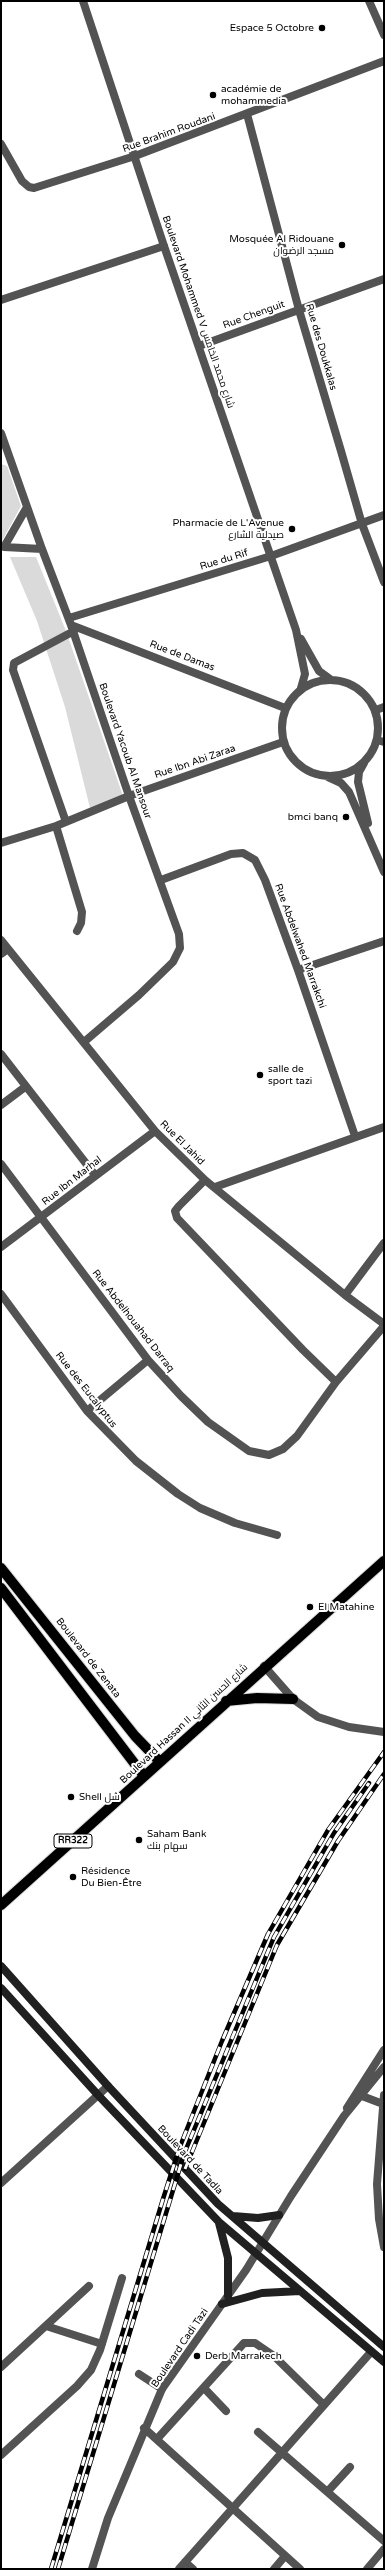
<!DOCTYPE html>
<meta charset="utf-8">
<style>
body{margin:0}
#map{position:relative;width:385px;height:2570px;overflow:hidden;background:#fff;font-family:"Varela Round",sans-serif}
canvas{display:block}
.frame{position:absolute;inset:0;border:2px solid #000;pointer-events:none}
</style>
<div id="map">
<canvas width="385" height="2570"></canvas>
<div class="frame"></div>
</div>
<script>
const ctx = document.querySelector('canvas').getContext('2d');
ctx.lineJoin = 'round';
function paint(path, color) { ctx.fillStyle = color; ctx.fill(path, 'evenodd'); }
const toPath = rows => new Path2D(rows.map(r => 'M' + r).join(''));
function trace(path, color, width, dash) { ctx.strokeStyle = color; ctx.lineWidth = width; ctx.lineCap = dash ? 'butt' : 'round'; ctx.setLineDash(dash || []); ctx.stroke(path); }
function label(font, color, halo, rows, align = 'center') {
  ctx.font = font + ' "Varela Round",Cairo,sans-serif'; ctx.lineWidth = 4; ctx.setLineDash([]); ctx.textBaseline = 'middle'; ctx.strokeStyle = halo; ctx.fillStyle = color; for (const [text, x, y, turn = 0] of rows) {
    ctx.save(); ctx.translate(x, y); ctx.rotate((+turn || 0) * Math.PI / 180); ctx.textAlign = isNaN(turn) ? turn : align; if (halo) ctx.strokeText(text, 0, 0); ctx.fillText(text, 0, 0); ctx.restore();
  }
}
paint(toPath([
 [1,464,7,466,21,506,2,541],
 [10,557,36,557,66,631,123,796,91,812,65,707,37,621]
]), '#dadada');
const primary = toPath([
 [1,1568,135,1736,160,1762],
 [1,1588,144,1776],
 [226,1701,257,1698,293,1699],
 [1,1905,384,1561]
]);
trace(primary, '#dbdbdb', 12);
trace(toPath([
 [369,1,384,35],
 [247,114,299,310,341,451,362,524,384,582],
 [1,144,22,181,29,187,34,188,135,156,384,61],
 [1,300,164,246],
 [199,346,384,279],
 [1,433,42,549,71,625,129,796,179,934,180,948,173,962,139,995,84,1042],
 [27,507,4,547,42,549],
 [69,618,271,556,384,515],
 [71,625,285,708],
 [376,710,384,707],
 [377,740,384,742],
 [66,822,13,670,14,663,74,631],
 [56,826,82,912,81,923,77,931],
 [1,843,56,826,129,796,283,742],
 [161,880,231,854,243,853,255,860,265,880,298,970,355,1136],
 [1,940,155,1131,205,1180,345,1295,384,1324],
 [1,954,8,949],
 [298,970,384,941],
 [1,1054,95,1175],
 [1,1105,25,1087],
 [1,1164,148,1360,181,1396,208,1422,249,1451,269,1455,283,1449,297,1436,336,1382,384,1326],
 [205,1180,179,1206,175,1211,177,1218,303,1350,336,1382],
 [215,1187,384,1127],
 [1,1247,155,1131],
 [1,1294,87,1411,136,1461,178,1494,200,1508,235,1523,277,1535],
 [345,1295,384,1243],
 [87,1411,148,1360],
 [1,2183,108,2086],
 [46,2326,102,2344],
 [1,2367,89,2286],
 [139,2374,162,2389],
 [204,2388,226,2411],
 [144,2428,300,2569],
 [258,2432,384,2541],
 [157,2439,244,2343,255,2343,274,2356,324,2405],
 [1,2455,77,2386,91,2370,100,2350,122,2278],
 [328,2491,350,2467],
 [185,2562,193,2569],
 [179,2569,371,2352],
 [274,2569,285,2556],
 [367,2569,384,2549]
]), '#535353', 8);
trace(toPath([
 [83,1,164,246,296,630,305,674,301,688],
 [301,639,319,671,330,679],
 '282 728a48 48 0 1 1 96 0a48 48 0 1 1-96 0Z',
 [364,763,359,772,358,782,368,823],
 [328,777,341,783,349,792,384,872],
 [264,1666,293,1699,318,1717,349,1727,384,1732],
 [384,2095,377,2184,379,2219,384,2247],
 [362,2096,383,2104],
 [347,2108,384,2050],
 [92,2569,108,2518,162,2389,246,2270,291,2196,344,2116,384,2067]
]), '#535353', 8);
trace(toPath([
 [1,1966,108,2086,218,2204,384,2347],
 [1,1988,98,2095,219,2222,384,2362],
 [233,2216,258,2218,279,2215],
 [219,2223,228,2258,228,2296],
 [222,2304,262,2293,300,2291]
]), '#202020', 8);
trace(primary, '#000', 10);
const rail = toPath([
 [185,2169,277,1945,338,1841,384,1774],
 [51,2569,163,2199,179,2149,222,2041,268,1934,328,1830,384,1752],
 [58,2569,184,2154,274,1937,334,1833,369,1783]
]);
trace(rail, '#000', 4.5);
trace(rail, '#fff', 3, [9]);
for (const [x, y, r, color] of [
 [322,28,4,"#000"],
 [213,95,4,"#000"],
 [342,245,4,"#000"],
 [292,529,4,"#000"],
 [346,817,4,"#000"],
 [260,1075,4,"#000"],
 [310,1607,4,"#000"],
 [71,1797,4,"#000"],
 [139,1840,4,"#000"],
 [73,1877,4,"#000"],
 [197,2356,4,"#000"]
]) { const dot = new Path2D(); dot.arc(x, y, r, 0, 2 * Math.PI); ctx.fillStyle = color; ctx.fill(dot); trace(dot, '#fff', 1.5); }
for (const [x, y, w] of [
 [73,1841,38]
]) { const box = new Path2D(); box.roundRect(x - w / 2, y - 7, w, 14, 3); ctx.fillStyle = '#fff'; ctx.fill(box); trace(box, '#000', 1); }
label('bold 9px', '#000', null, [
 ["RR322",73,1841]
]);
label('10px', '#000', '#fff', [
 ["Espace 5 Octobre",314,28,"right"],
 ["académie de",221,89],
 ["mohammedia",221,101],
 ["Mosquée Al Ridouane",334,239,"right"],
 ["مسجد الرضوان",334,251,"right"],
 ["Pharmacie de L'Avenue",284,523,"right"],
 ["صيدلية الشارع",284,535,"right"],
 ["bmci banq",338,817,"right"],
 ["salle de",268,1069],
 ["sport tazi",268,1081],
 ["El Matahine",318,1607],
 ["Shell شل",79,1797],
 ["Saham Bank",147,1834],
 ["سهام بنك",147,1846],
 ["Résidence",81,1871],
 ["Du Bien-Être",81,1883],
 ["Derb Marrakech",205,2356]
], 'left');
label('10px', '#000', '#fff', [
 ["Rue Brahim Roudani",169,133,-20],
 ["Boulevard Mohammed V شارع محمد الخامس",198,312,71],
 ["Rue Chenguit",254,315,-20],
 ["Rue des Doukkalas",321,347,74],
 ["Rue du Rif",224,560,-17],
 ["Rue de Damas",182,656,21],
 ["Boulevard Yacoub Al Mansour",125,751,71],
 ["Rue Ibn Abi Zaraa",195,762,-19],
 ["Rue Abdelwahed Marrakchi",300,946,70],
 ["Rue El Jahid",182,1143,45],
 ["Rue Ibn Marhal",72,1181,-38],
 ["Rue Abdelhouahad Darraq",133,1321,52],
 ["Rue des Eucalyptus",86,1390,52],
 ["Boulevard de Zenata",88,1658,52],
 ["Boulevard Hassan II شارع الحسن الثاني",184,1724,-43],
 ["Boulevard de Tadla",190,2160,47],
 ["Boulevard Cadi Tazi",180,2348,-56]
]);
</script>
